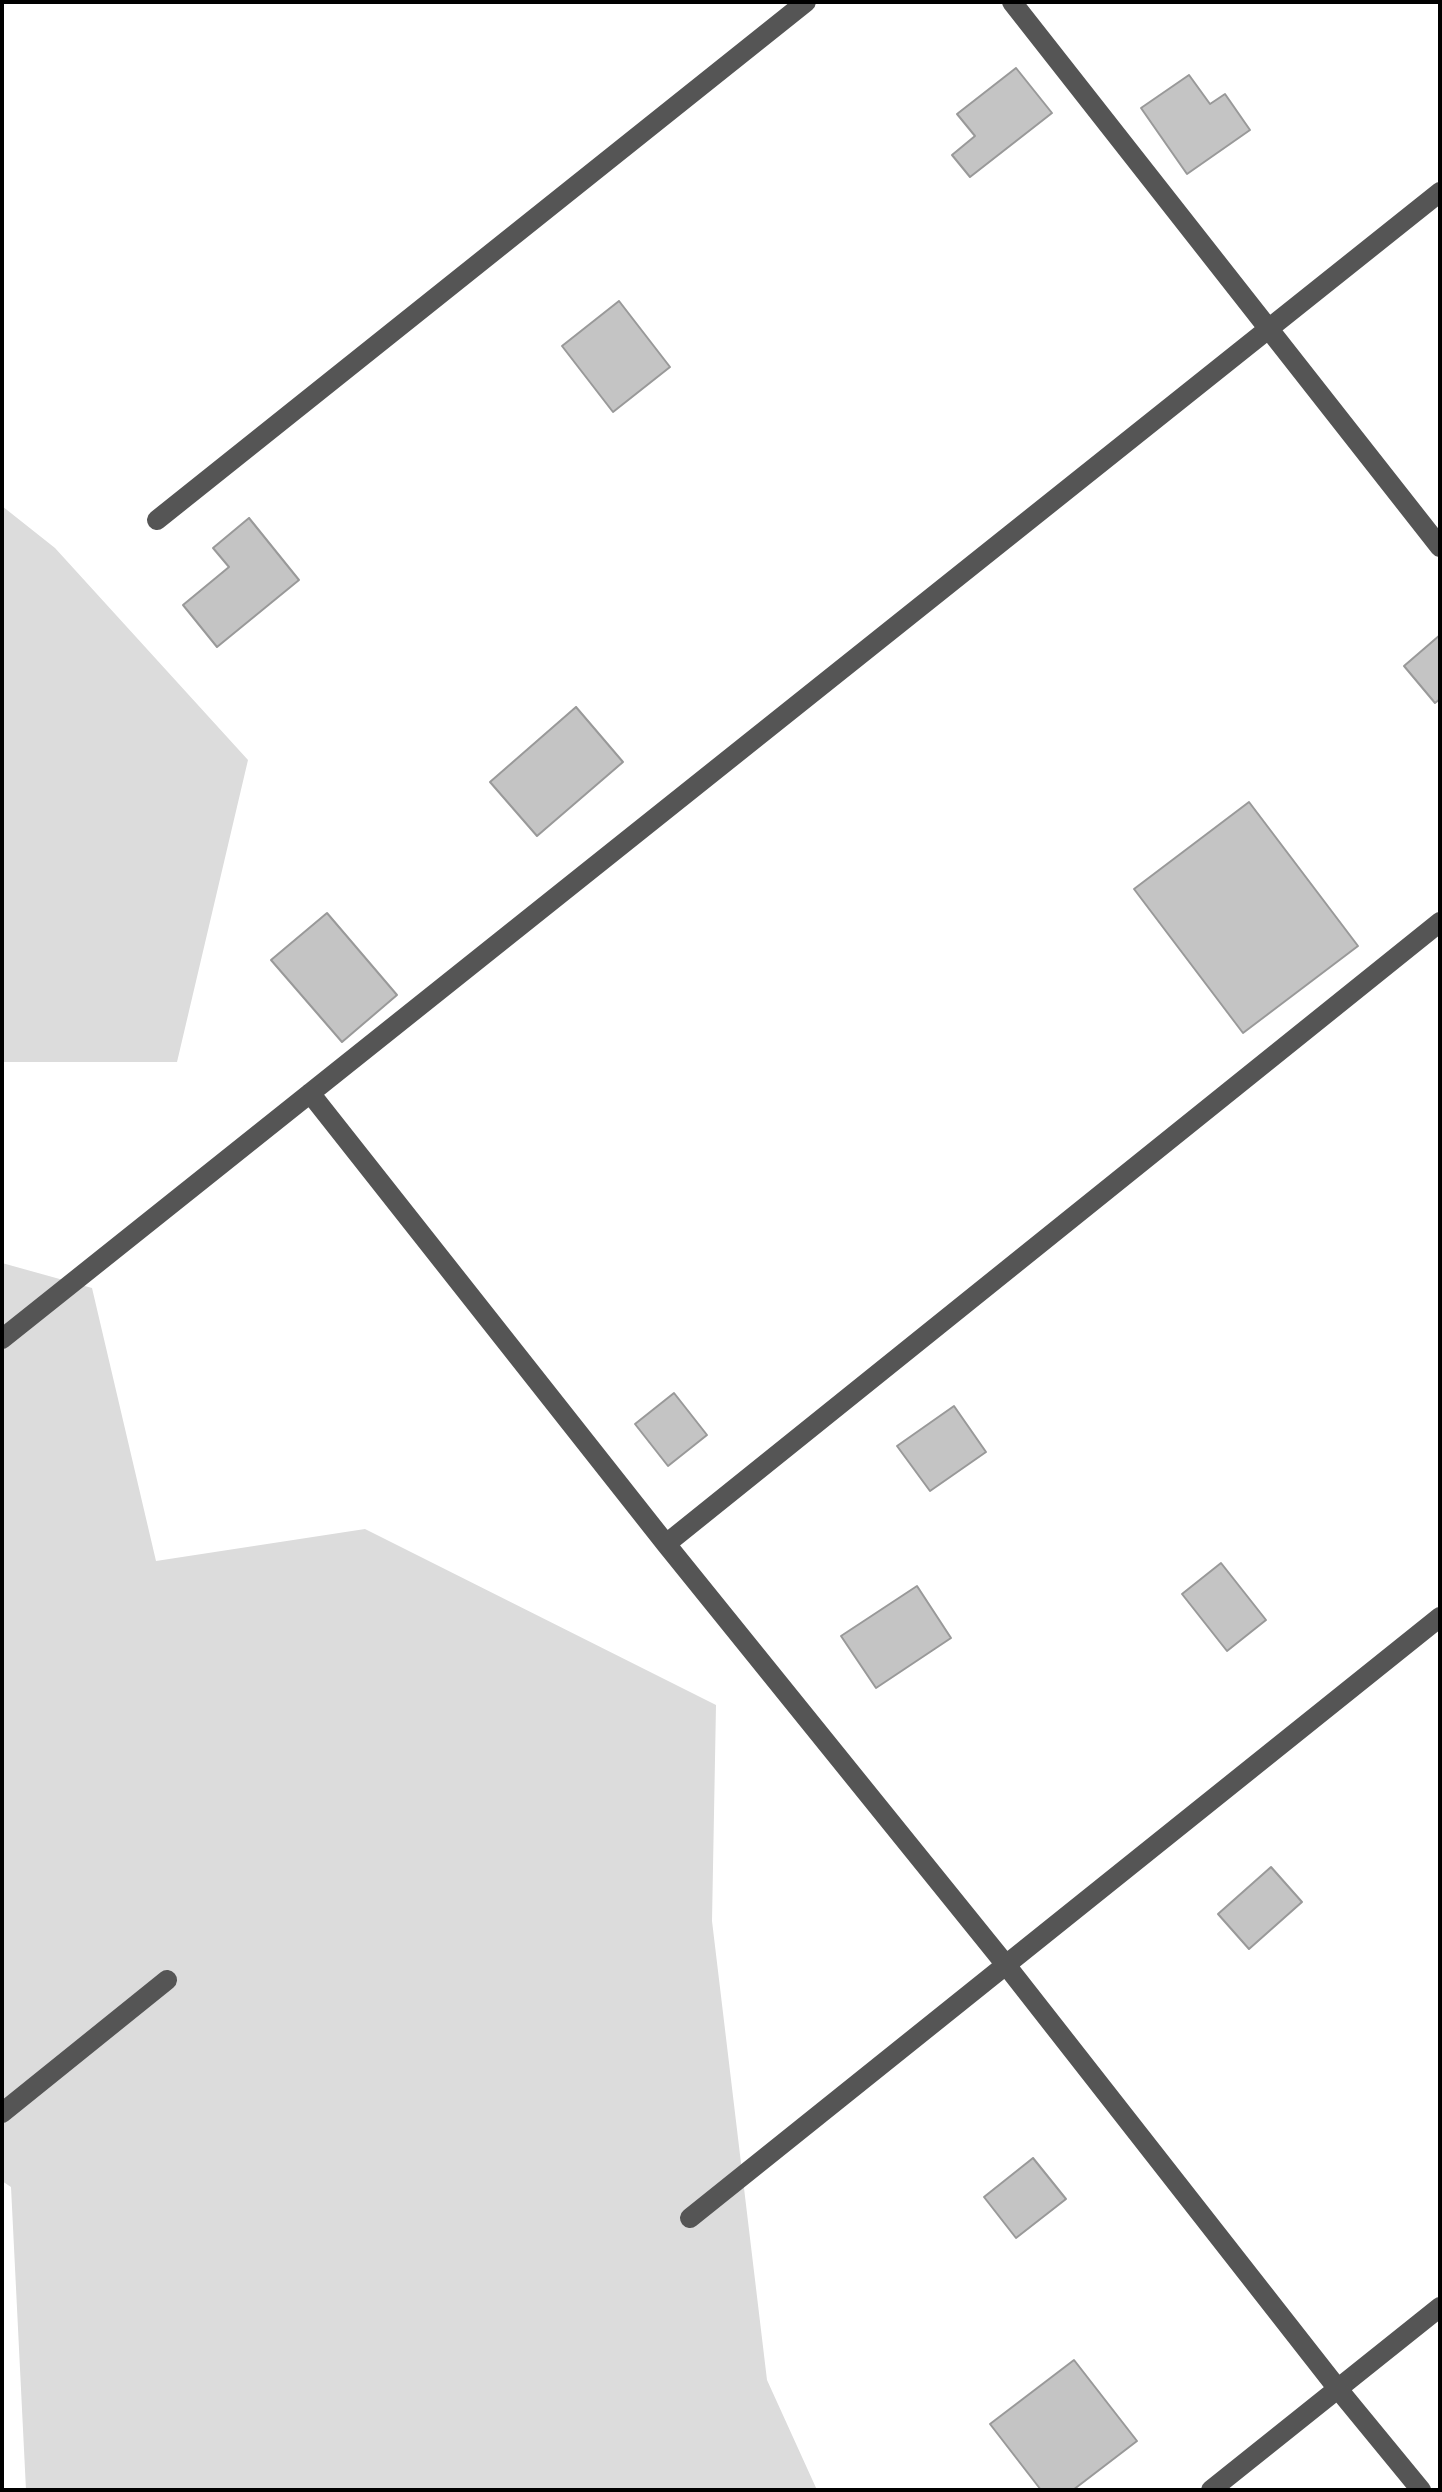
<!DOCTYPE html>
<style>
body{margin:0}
#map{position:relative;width:1442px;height:2492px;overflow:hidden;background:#fff;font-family:Overpass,sans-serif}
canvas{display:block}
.frame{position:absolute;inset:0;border:4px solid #000;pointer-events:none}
</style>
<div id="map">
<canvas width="1442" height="2492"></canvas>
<div class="frame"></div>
</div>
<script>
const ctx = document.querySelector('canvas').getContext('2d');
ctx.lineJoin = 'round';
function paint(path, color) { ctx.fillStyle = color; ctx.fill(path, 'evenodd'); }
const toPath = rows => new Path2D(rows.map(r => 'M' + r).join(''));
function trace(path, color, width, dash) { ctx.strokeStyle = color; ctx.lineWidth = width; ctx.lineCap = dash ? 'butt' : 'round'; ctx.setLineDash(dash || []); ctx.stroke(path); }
paint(toPath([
 [2,506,55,548,248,760,177,1062,2,1062],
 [2,1263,92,1288,156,1561,365,1529,716,1705,712,1921,767,2380,817,2490,26,2490,11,2187,2,2181]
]), '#dcdcdc');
const building = toPath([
 [1016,68,1052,113,970,177,952,155,975,136,957,114,1016,68],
 [1189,75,1210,104,1225,94,1250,130,1187,174,1141,108,1189,75],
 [619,301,670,367,613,412,562,346,619,301],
 [249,518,299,580,217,647,183,605,229,567,213,548,249,518],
 [1440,635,1440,699,1435,703,1404,666,1440,635],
 [576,707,623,762,537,836,490,782,576,707],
 [1249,802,1358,946,1243,1033,1134,889,1249,802],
 [327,913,397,995,342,1042,271,960,327,913],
 [674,1393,707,1435,668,1466,635,1424,674,1393],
 [954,1406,986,1452,930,1491,897,1446,954,1406],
 [1221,1563,1266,1620,1227,1651,1182,1594,1221,1563],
 [917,1586,951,1638,876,1688,841,1636,917,1586],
 [1271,1867,1302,1902,1249,1949,1218,1914,1271,1867],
 [1033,2158,1066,2199,1016,2238,984,2197,1033,2158],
 [1074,2360,1137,2441,1073,2490,1041,2490,990,2424,1074,2360]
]);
paint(building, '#c4c4c4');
trace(building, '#999', 2);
trace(toPath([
 [1012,2,1440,547],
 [157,520,806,2],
 [310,1093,666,1544,1006,1965,1338,2389,1421,2490],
 [2,1339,1440,192],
 [666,1544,1440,922],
 [2,2113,167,1980],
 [690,2218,1440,1617],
 [1211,2490,1440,2307]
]), '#555', 20);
</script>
